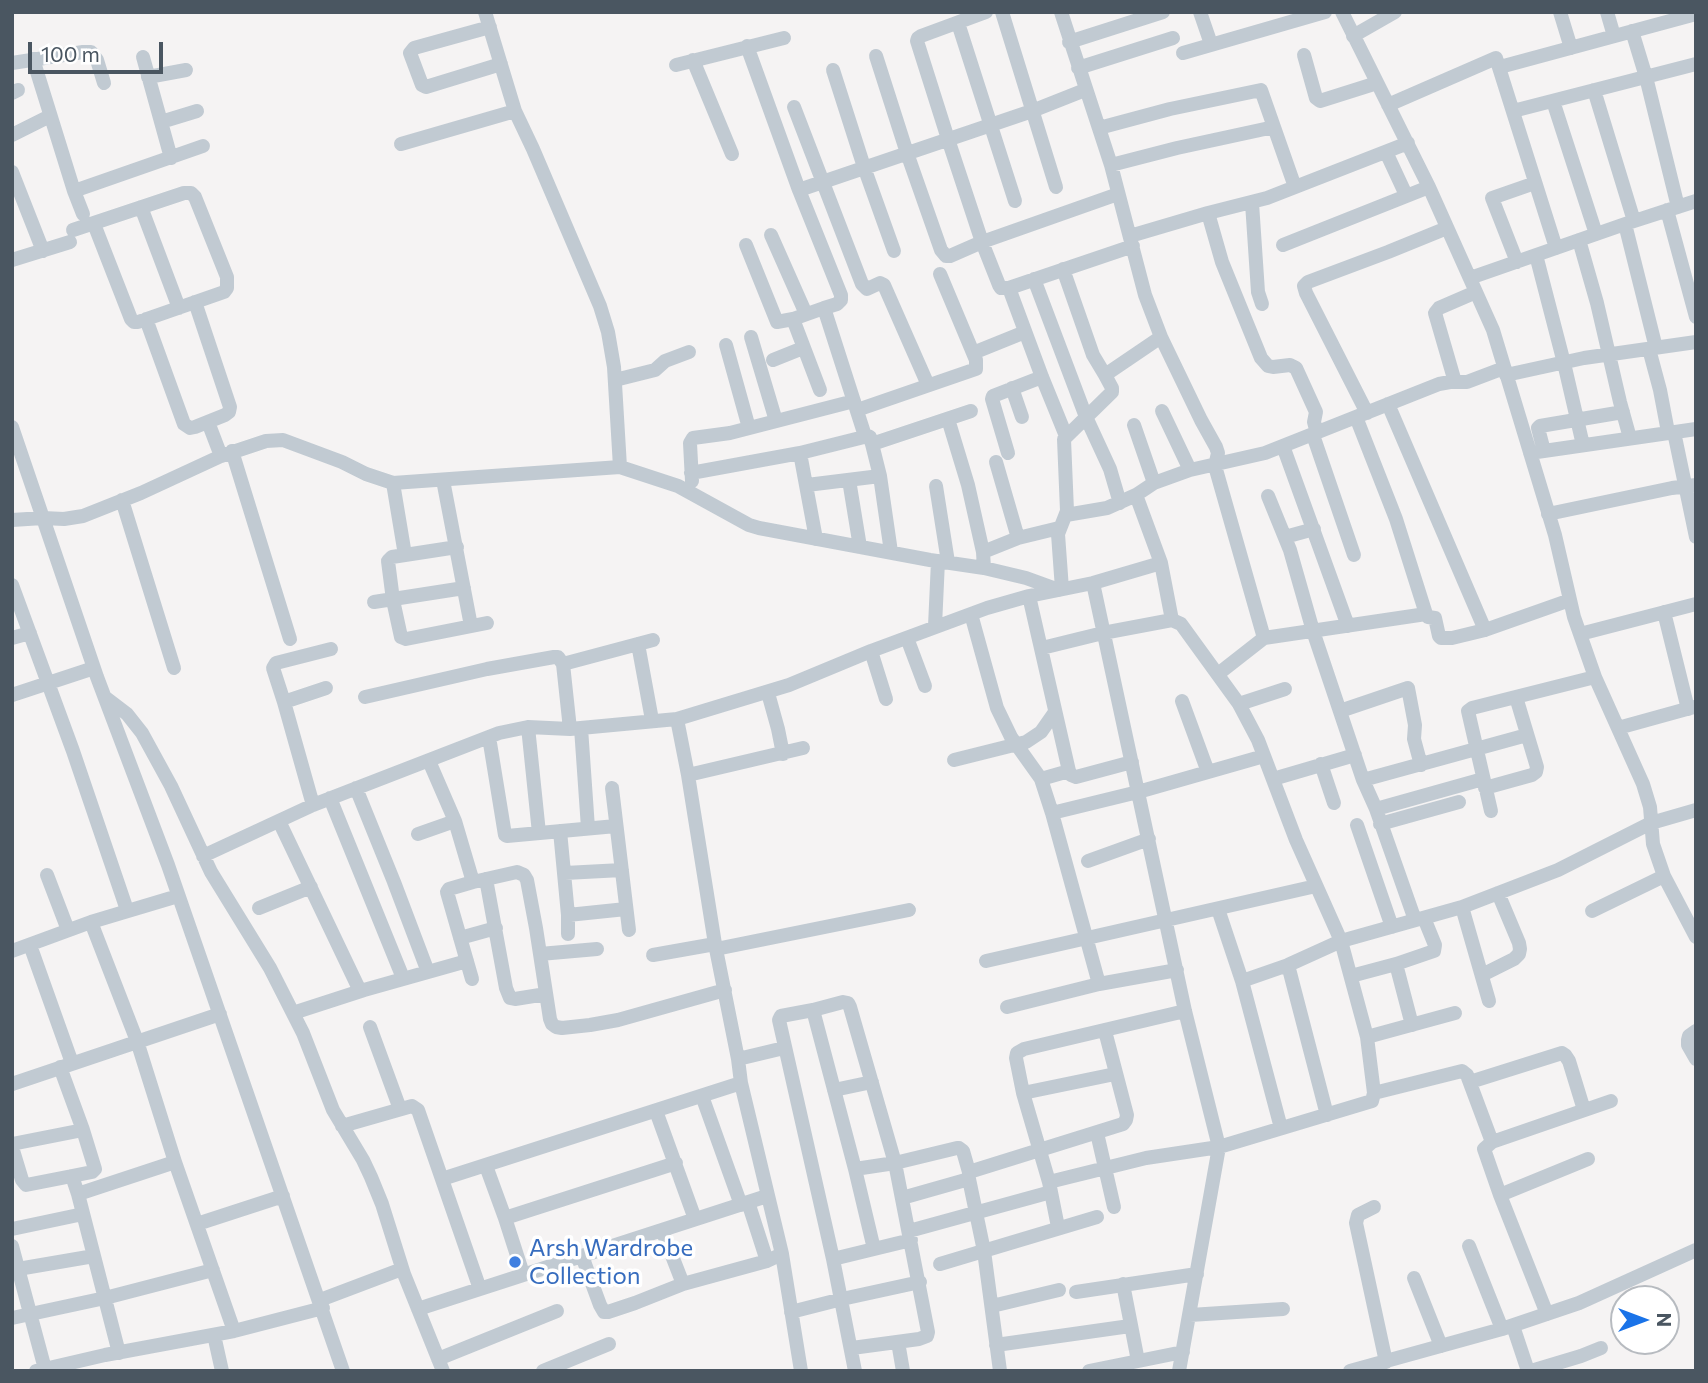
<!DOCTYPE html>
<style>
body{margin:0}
#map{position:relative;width:1708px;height:1383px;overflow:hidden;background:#f5f3f3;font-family:Commissioner,sans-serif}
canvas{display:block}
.frame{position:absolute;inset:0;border:14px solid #4a5661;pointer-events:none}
.north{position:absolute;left:1610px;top:1285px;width:70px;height:70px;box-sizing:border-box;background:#fff;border:2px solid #b7bbc0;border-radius:50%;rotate:90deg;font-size:19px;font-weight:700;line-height:28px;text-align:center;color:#4a5661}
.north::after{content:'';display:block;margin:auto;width:24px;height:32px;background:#1a73e8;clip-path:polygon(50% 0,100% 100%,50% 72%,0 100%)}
.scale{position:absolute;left:28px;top:42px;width:135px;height:32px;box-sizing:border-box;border:4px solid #4a5661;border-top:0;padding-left:9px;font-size:21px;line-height:24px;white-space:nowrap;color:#4a5661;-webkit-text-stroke:5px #fff;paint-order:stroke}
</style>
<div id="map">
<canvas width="1708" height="1383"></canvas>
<div class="frame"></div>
<div class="north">N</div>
<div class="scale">100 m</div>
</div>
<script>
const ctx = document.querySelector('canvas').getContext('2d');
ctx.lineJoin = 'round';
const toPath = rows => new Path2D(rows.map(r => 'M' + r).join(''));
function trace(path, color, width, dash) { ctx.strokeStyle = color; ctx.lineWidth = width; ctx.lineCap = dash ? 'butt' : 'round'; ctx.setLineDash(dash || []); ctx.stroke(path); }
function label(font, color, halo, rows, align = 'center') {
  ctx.font = font + ' Commissioner,sans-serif'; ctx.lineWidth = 7; ctx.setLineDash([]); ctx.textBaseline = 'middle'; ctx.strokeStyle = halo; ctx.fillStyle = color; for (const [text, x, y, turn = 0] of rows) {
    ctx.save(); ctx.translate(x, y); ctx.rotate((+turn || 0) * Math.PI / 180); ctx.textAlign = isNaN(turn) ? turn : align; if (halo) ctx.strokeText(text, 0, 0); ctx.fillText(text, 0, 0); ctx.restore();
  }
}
trace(toPath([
 [485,12,515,111,533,149,600,306,608,332,614,367,620,467],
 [986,12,921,36,918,38,917,41,948,139,982,242,999,285,1001,288,1009,288,1133,246],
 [1002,12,1056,187],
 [1061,12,1111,165,1145,295,1161,337,1105,375,1112,388,1112,392,1064,439,1067,511,1058,534,1062,589],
 [1200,12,1211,44],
 [1342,12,1429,187,1493,330,1555,535,1574,617,1595,677,1643,784,1650,807,1653,844,1664,876,1696,937],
 [1560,12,1571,48],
 [1607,12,1614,36],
 [958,23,1015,201],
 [490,27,414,48,410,53,422,85,426,87,501,64],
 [1632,31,1646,77,1678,207],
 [1353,36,1395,12],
 [1069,42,1163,12],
 [1183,53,1325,12],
 [1304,55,1316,98,1320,101,1377,83],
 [876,56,907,153,941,250,946,256,950,256,982,242,1118,194],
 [143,57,171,158],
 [33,59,74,191,83,214],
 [693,60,732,154],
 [12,63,83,52,91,52,97,60,104,83],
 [676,65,784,38],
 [1500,67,1696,14],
 [1078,68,1173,38],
 [833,70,864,167,894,251],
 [148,77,186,70],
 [1594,90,1634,221],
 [12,93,18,90],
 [1553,101,1596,234],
 [1388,105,1496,58,1556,248],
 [794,107,862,284,867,289,880,283,884,285,928,385],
 [1513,111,1696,64],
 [161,122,197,111],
 [1099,128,1170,109,1261,90,1295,187],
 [12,135,50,116],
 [401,144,515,111],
 [1386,152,1406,195],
 [1111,165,1177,148,1274,127],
 [12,172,43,251],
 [799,190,1032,111,1085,90],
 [74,191,203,146],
 [1252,203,1258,292,1262,304],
 [141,207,179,308],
 [1667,210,1696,317],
 [1208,213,1222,262,1261,358,1268,366,1273,367,1290,365,1296,368,1316,412,1314,422,1317,433],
 [1625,224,1656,348],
 [73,230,184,193,191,193,195,197,227,277,227,288,224,292,138,322,134,322,131,319,94,224],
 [771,235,806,314],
 [1130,236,1208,213,1267,198,1408,143],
 [1579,240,1597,303,1620,402,1630,438],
 [746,245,777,322,793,319,824,308,837,304,841,300,841,295,799,190,747,46],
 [1283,245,1429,187],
 [1536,255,1564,363,1583,445],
 [12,260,70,242],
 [1517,262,1492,198,1535,183],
 [1063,269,1093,355,1105,375],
 [1470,278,1625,224,1696,201],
 [1034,279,1086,417,1110,469,1120,503],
 [1009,288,1042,377,1066,436],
 [824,308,865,436],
 [146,319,184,424,190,428,195,427,225,415,229,412,230,407,195,302],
 [793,319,820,390],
 [751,337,776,421],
 [1161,337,1201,420,1216,447,1218,453,1215,466,1264,638,1218,674],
 [726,345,749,428],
 [1649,349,1660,390,1668,432],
 [973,353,1025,332],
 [773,360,803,348],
 [1506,375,1584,358,1696,342],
 [615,380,655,370,665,361,689,352],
 [1455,382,1435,313,1439,308,1476,292],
 [1012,388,1022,417],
 [1388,404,1485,630],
 [857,410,976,369,976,360,940,274],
 [1162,411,1190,470],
 [1367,413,1306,293,1304,286,1308,282,1388,252,1447,228],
 [948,419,968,485,983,552,984,568],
 [208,422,221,456],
 [1134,425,1154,483],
 [12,427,97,677,168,865,343,1371],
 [1674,432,1696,537],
 [1313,435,1354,555],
 [872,444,971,411],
 [1283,446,1348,626],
 [232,451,290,639],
 [1544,451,1538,428,1540,426,1623,412],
 [800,453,816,539],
 [1008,453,992,399,993,396,1042,377],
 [1530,453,1696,429],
 [996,462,1018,538],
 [691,473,800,453,868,436,870,437,872,444,880,476,891,552],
 [443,480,471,626],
 [849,480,860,547],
 [692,481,690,443,693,438,730,433,854,401],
 [393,483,405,555],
 [807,485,880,476],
 [936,486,948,562],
 [1136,495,1161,563,1172,620],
 [1268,496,1290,550,1313,631,1363,780,1376,809,1415,920],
 [122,500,174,668],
 [1548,514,1672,488,1696,485],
 [1066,515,1107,508,1136,495,1154,483,1190,470,1265,453,1439,384,1450,382,1467,382,1504,368],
 [12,520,43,518,64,519,83,516,141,493,221,456,266,441,283,440,342,462,366,474,393,483,620,467,678,486,749,525,759,528,930,560,984,568,1026,578,1059,590],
 [1285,537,1314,529],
 [457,547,392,557,388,561,393,600,401,637,406,639,487,623],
 [983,552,1018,538,1059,528],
 [12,585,73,751,127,910],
 [1029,596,1069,771,1071,775,1076,777,1132,762],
 [374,602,464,588],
 [1664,612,1688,709],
 [971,614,997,708,1011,737,1041,779,1052,813,1099,984],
 [1426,614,1428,617,1435,618,1439,636,1441,638,1452,638,1485,630,1570,600],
 [935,626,938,561],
 [1580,634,1696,604],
 [12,638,30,633],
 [907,638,925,686],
 [1264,638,1426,614,1396,519,1356,417],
 [638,644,652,720],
 [1042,648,1103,633,1172,620,1181,624,1239,704,1258,740,1296,840,1341,941,1367,1037,1374,1093,1372,1101,1219,1147,1179,1371],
 [871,651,886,699],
 [563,664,653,640],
 [768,693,778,729,783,754],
 [12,695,94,668],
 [365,697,487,669,554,657,558,657,563,664,570,729],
 [106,698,127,714,142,733,171,786,211,872,270,968,303,1033,333,1110,363,1160,371,1177,382,1204,404,1274,443,1371],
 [1182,701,1208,772],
 [284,702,326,688],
 [1239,704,1285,689],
 [1340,711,1408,688,1415,725,1414,739,1421,765],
 [677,719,688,775,715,944,738,1059,741,1083,782,1254,801,1371],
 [528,727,539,833],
 [581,728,588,828],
 [1618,728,1694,707],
 [489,737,505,835,507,836,616,826],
 [954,760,1026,742,1041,732,1055,712],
 [429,761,455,821,473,882,449,889,447,892,472,979],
 [1321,764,1334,803],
 [688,775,803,748],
 [1041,779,1069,771],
 [1273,779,1355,755],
 [1363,780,1527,735],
 [356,788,394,882,428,972],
 [612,788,629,930],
 [1485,788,1532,775,1536,772,1537,767,1516,697],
 [330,798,403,978],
 [313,805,284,702,273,668,276,663,331,649],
 [1376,809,1483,779],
 [1491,811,1468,711,1472,708,1595,677],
 [1052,813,1138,792,1264,756],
 [279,821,360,991],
 [1380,824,1459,802],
 [1357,825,1392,927],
 [560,831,568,915,568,934],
 [418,834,455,821],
 [203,856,313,805,499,733,528,727,570,729,677,719,789,685,871,651,987,608,1029,596,1093,583,1161,563],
 [1088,861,1149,839],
 [565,873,622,870],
 [47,875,68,930],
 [486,879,506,988,510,998,515,999,546,994],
 [473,882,517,872,524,875,527,880,536,928,550,1019,552,1024,556,1027,562,1028,590,1025,618,1020,725,990],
 [1462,907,1489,1001],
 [259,908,311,887],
 [1218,909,1242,981],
 [1592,911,1664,876],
 [568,915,626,909],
 [91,922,137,1041,175,1162,234,1331],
 [460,938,496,928],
 [30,945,72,1063],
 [716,949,909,910],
 [12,951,91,922,178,896],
 [540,954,597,949],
 [653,955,715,944],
 [986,961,1316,886],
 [1396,964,1412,1025],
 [1288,965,1327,1115],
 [1482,975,1514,959,1519,954,1520,949,1519,943,1498,893],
 [1351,976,1396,964,1434,951,1435,945,1424,918],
 [1007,1007,1099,984,1177,970],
 [813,1010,855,1169,874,1249],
 [293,1013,364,990,467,961],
 [370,1027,400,1109],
 [1696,1031,1689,1036,1688,1040,1688,1045,1696,1059],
 [1367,1037,1455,1013],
 [738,1059,784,1048],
 [1470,1082,1562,1053,1565,1055,1569,1061,1584,1110],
 [12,1084,220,1014],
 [834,1090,872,1082],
 [1023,1093,1115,1074],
 [1374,1093,1462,1071,1467,1075,1492,1142,1611,1101],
 [702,1096,741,1205],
 [656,1111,695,1219],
 [342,1126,412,1106,418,1110,480,1289],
 [1281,1128,1242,981,1288,965,1341,941,1462,907,1558,870,1651,823,1696,810],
 [1097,1133,1114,1207],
 [1492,1142,1484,1149,1500,1195,1547,1314],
 [12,1144,83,1130],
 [12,1147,22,1180,26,1185,72,1176,92,1172,95,1169,83,1130,60,1067],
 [486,1166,505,1218,523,1274],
 [855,1169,895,1163,957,1148,959,1148,963,1151,969,1172,969,1179,984,1251,1000,1371],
 [969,1172,1123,1124,1126,1120,1127,1115,1105,1031],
 [72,1176,78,1194,119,1353],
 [442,1179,741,1083],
 [1049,1182,1146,1158,1219,1147,1185,1011,1093,583],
 [78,1194,175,1162],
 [1500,1195,1588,1159],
 [902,1198,969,1179],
 [748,1202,767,1261],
 [1374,1207,1358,1215,1356,1223,1386,1362],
 [505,1218,676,1163],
 [197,1224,283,1196],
 [1058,1227,1049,1182,1023,1093,1016,1058,1017,1053,1024,1049,1185,1011],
 [12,1229,83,1214],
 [662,1230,683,1284],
 [909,1231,1051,1192],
 [12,1246,45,1369],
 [1469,1246,1502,1329],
 [582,1256,600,1305,604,1312,608,1312,635,1303,683,1284,767,1261,782,1254],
 [833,1259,911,1240],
 [940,1264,1097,1217],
 [18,1269,94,1256],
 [1414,1278,1441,1346],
 [1123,1284,1138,1361],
 [1076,1292,1197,1274],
 [320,1300,402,1269],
 [992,1306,1059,1290],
 [418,1309,767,1196],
 [791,1312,842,1299,920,1282],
 [1190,1315,1283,1309],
 [12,1318,105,1298,213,1270],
 [1513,1326,1528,1371],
 [214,1335,222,1371],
 [898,1342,903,1371],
 [996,1345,1130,1326],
 [852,1348,919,1339,927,1336,928,1332,895,1163,850,1007,848,1003,843,1002,813,1010,781,1016,779,1020,833,1259,855,1371],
 [438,1359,557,1311],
 [36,1371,105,1355,234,1331,323,1308],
 [543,1371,609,1344],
 [1089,1371,1183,1352],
 [1350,1371,1502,1329,1579,1303,1696,1250],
 [1531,1371,1581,1356,1601,1348]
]), '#c1cad2', 14);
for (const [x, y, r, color] of [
 [515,1262,7,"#3f7fe0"]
]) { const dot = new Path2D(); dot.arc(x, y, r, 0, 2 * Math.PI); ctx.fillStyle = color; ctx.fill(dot); trace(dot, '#fff', 2.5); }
label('24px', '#366cbe', '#fff', [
 ["Arsh Wardrobe",529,1248],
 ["Collection",529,1276]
], 'left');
</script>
